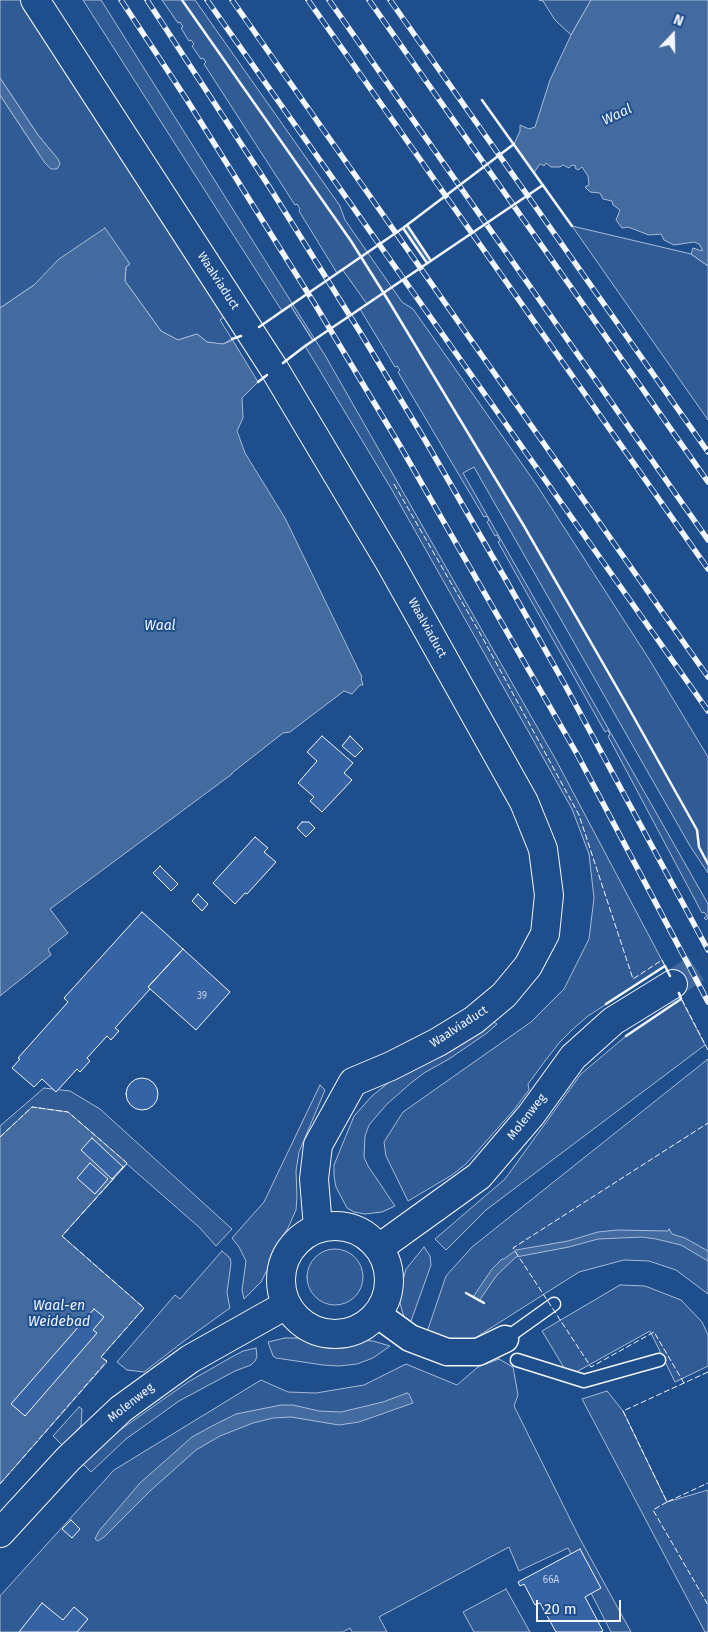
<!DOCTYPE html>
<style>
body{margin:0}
#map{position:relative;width:708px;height:1632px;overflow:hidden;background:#1f4e8c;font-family:"Fira Sans",sans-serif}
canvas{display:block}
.north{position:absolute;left:648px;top:10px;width:50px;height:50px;-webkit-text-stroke:4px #1f4e8c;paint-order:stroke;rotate:21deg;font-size:14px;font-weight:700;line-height:20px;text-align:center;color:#f2f6ff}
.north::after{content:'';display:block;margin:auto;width:18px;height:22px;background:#f2f6ff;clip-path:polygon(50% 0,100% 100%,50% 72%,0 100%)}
.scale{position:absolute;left:536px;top:1600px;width:85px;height:22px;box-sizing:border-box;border:2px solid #f2f6ff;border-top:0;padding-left:6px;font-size:15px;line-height:18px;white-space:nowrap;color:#f2f6ff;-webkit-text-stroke:4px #1f4e8c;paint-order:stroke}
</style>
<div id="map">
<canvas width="708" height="1632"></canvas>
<div class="north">N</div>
<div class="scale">20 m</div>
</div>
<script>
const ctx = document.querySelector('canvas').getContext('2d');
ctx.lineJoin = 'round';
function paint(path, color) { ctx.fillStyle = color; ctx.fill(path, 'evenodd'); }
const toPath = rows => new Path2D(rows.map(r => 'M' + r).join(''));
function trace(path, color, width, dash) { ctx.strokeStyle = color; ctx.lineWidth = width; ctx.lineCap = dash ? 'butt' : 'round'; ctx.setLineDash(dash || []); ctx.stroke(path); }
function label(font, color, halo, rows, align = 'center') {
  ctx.font = font + ' "Fira Sans",sans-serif'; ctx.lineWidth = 4; ctx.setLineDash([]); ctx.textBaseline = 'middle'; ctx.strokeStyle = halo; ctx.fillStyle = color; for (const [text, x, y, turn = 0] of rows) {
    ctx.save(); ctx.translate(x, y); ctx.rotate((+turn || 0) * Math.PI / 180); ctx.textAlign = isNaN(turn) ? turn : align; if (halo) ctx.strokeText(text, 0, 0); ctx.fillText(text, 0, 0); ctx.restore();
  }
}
const green = toPath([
 [0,0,24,0,224,317,220,320,232,339,223,344,217,344,207,342,197,334,178,340,161,331,125,281,126,267,130,264,45,275,34,285,0,308,0,95,39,154,51,169,51,151,38,135,0,78,0,0],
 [83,0,101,0,326,357,556,760,665,966,588,1016,573,1029,559,1043,545,1061,528,1084,529,1090,513,1111,466,1164,452,1175,408,1201,386,1156,384,1142,403,1112,531,1022,564,989,589,939,594,898,589,854,572,809,536,745,392,490,305,346,313,340,290,305,282,311,83,0],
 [162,0,195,0,340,206,345,220,402,302,413,309,536,484,649,659,708,757,708,873,690,846,474,467,463,473,708,904,708,918,706,920,704,918,707,916,704,912,702,913,608,736,610,735,608,730,605,732,498,542,500,541,497,535,495,536,487,522,489,520,487,516,484,517,398,372,400,370,397,366,395,367,360,309,367,304,342,269,337,273,299,211,300,209,297,204,295,205,204,64,206,62,203,58,201,59,192,46,194,44,191,40,189,41,181,28,183,27,180,22,178,23,162,0],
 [539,0,591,0,571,35,555,20,543,1,539,0],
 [572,226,691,254,708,266,708,420,572,226],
 [681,999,705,1045,486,1210,446,1250,435,1239,505,1179,581,1074,626,1036,681,999],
 [494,1022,497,1024,487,1033,449,1059,424,1073,411,1083,387,1104,369,1125,365,1136,364,1157,368,1166,395,1206,382,1212,365,1214,354,1212,347,1208,336,1187,334,1176,334,1165,354,1116,372,1096,398,1075,445,1055,481,1033,494,1022],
 [708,1059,708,1294,676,1270,649,1261,624,1260,579,1272,475,1338,447,1342,426,1335,446,1276,472,1247,708,1059],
 [320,1085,325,1090,299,1152,296,1171,297,1197,296,1210,288,1228,273,1251,267,1270,261,1282,244,1299,242,1290,246,1261,239,1247,232,1238,264,1202,320,1085],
 [44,1088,70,1091,100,1109,232,1229,216,1246,200,1228,127,1164,62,1236,0,1239,0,1126,44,1088],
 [424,1247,430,1256,431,1265,411,1321,408,1324,403,1314,400,1303,400,1291,406,1269,424,1247],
 '307 1277a28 28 0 1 1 56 0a28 28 0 1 1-56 0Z',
 [222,1251,230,1258,231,1263,227,1293,230,1308,184,1341,144,1372,127,1370,117,1362,175,1295,180,1299,222,1251],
 [620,1285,645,1286,681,1300,702,1322,708,1335,708,1366,675,1382,650,1331,569,1376,542,1331,620,1285],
 [285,1338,297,1338,326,1345,337,1345,360,1340,373,1341,390,1346,373,1358,357,1364,339,1366,323,1365,276,1358,273,1356,268,1342,285,1338],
 [256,1348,257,1357,255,1361,251,1365,235,1371,179,1401,126,1439,91,1472,82,1463,120,1430,188,1382,230,1358,243,1351,256,1348],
 [499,1359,513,1367,518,1395,514,1406,579,1537,631,1632,611,1632,568,1548,519,1571,509,1547,379,1617,387,1632,352,1632,350,1628,343,1632,0,1632,0,1596,114,1470,261,1380,288,1392,316,1393,364,1385,406,1364,457,1385,478,1367,499,1359],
 [607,1391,623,1411,667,1502,708,1490,708,1632,705,1632,582,1399,607,1391],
 [79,1407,82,1409,81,1426,62,1445,53,1436,79,1407],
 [506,1589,530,1632,474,1632,463,1612,506,1589]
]);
paint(green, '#305b95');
trace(green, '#a8bbd7', 1);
const water = toPath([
 [591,0,708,0,708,266,691,254,693,248,702,251,702,249,699,244,694,242,674,245,664,240,661,234,649,235,628,227,622,228,616,220,620,210,613,205,612,201,603,199,600,193,590,192,585,187,589,185,588,176,582,167,578,170,575,168,576,166,572,165,569,168,563,165,560,167,551,167,546,163,544,166,541,164,539,165,534,173,514,144,520,131,520,125,529,129,535,127,550,80,571,35,591,0],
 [0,78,38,135,58,159,60,164,57,169,51,169,45,163,0,95,0,78],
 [407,225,431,261,427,263,403,228,407,225],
 [105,228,130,264,126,267,125,281,161,331,178,340,197,334,207,342,223,344,251,333,290,305,313,341,258,382,242,398,243,418,237,431,245,453,285,518,362,677,361,678,363,685,360,685,352,694,344,691,290,732,283,733,232,773,232,774,50,909,68,933,48,949,51,955,0,996,0,308,34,285,59,259,105,228],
 [32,1107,68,1112,127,1163,62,1236,144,1308,101,1357,107,1362,0,1484,0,1137,32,1107],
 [669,1229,672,1234,685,1238,708,1251,708,1261,681,1245,656,1239,642,1237,598,1239,569,1247,516,1257,497,1275,479,1301,473,1297,492,1269,502,1259,504,1259,516,1250,568,1241,598,1232,617,1230,668,1231,669,1229],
 [407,1393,409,1394,413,1403,359,1422,339,1425,291,1417,273,1418,253,1423,220,1436,196,1450,149,1492,104,1537,98,1541,95,1539,99,1531,140,1483,192,1437,212,1426,236,1414,281,1405,293,1405,319,1411,341,1412,383,1402,407,1393]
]);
paint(water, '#446ba0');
trace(water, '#a8bbd7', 1);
const pier = toPath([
 [290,305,313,341,258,382,232,339,251,333,290,305]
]);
paint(pier, '#1f4e8c');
trace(pier, '#a8bbd7', 1);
const building = toPath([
 [322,736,353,763,344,773,352,780,322,812,310,801,314,797,298,783,317,761,307,752,322,736],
 [350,736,363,749,355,757,342,746,350,736],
 [302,822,309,822,315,828,306,837,297,828,302,822],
 [255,837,268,848,264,852,276,862,247,894,245,893,235,904,213,883,255,837],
 [160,866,178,884,171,891,153,873,160,866],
 [198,894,208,904,202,911,192,901,198,894],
 [142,912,183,949,148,987,150,989,115,1028,119,1031,111,1040,107,1036,87,1058,90,1061,80,1072,77,1069,56,1092,42,1079,34,1087,12,1068,20,1059,18,1058,68,1002,64,998,142,912],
 [183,949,230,992,196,1030,148,987,183,949],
 '126 1094a16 16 0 1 1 32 0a16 16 0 1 1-32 0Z',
 [92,1138,123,1167,112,1179,81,1150,92,1138],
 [90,1163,108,1179,95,1194,77,1178,90,1163],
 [94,1309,104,1317,93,1330,97,1333,25,1416,11,1404,94,1309],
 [71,1520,80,1529,72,1538,62,1529,71,1520],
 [580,1549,601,1588,585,1597,603,1631,600,1632,556,1632,540,1603,535,1605,524,1584,520,1586,518,1582,580,1549],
 [42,1603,63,1620,74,1607,88,1619,77,1632,19,1632,42,1603]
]);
paint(building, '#3563a3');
trace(building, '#f2f6ff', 1);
trace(toPath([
 [673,984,708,960]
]), '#3f679d', 28, [28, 14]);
const lane = toPath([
 [505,1339,554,1304],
 [517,1360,584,1381,659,1360]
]);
const street = toPath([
 [377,1314,410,1338,447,1352,478,1352,505,1339]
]);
const secondary = toPath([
 [35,0,275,370,389,561,524,802,543,849,549,895,545,934,528,966,504,995,474,1020,438,1042,391,1066,353,1082,318,1145,314,1179,318,1228],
 '281 1280a54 54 0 1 1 108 0a54 54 0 1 1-108 0Z',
 [379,1248,479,1176,531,1115,573,1057,613,1021,673,984],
 [0,1533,68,1459,121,1409,190,1359,286,1305]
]);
trace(lane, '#f2f6ff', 15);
trace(street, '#f2f6ff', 29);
trace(secondary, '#f2f6ff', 30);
trace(lane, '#1f4e8c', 12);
trace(street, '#1f4e8c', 26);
trace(secondary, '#1f4e8c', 28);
const rail = toPath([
 [121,0,187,100,316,306,399,444,577,754,708,1002],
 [147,0,270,188,360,332,425,440,506,580,565,685,708,950],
 [207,0,708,711],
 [232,0,708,677],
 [308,0,708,569],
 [329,0,708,540],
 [369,0,708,482],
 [390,0,708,452]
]);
trace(rail, '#f2f6ff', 5.5);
trace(rail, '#1f4e8c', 4, [11]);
trace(toPath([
 [394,484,481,635,579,815,633,979,662,960,669,974],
 [678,992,708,1050],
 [0,1137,32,1107,68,1112,127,1163,121,1170],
 [708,1372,623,1411,667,1502,708,1483],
 [684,1383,654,1332,591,1367,513,1248,708,1123],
 [0,1484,107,1361,101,1357,144,1308,62,1236,115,1177],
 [667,1502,653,1510,708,1605]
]), '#f2f6ff', 1, [6, 2.5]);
trace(toPath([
 [182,0,351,241,388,300,524,526,627,705,697,830,699,847,708,864],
 [482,100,572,226],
 [407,225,431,261,427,263,403,228,407,225],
 [259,327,403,228,514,144],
 [232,339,241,336],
 [283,363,305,346,543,185],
 [258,382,267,375],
 [606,1004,665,966,670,976],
 [626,1036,681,999,679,993],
 [466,1293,484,1303]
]), '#f2f6ff', 2.5);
label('10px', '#c3d1e8', null, [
 ["39",202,996],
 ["66A",551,1580]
]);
label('12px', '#f2f6ff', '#1f4e8c', [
 ["Waalviaduct",218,281,57],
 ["Waalviaduct",427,628,61],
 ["Waalviaduct",459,1027,-33],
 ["Molenweg",527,1117,-52],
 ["Molenweg",131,1403,-38]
]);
label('italic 14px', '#f2f6ff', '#1f4e8c', [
 ["Waal",617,115,-26],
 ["Waal",160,626],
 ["Waal-en",59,1306],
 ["Weidebad",59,1322]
]);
</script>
